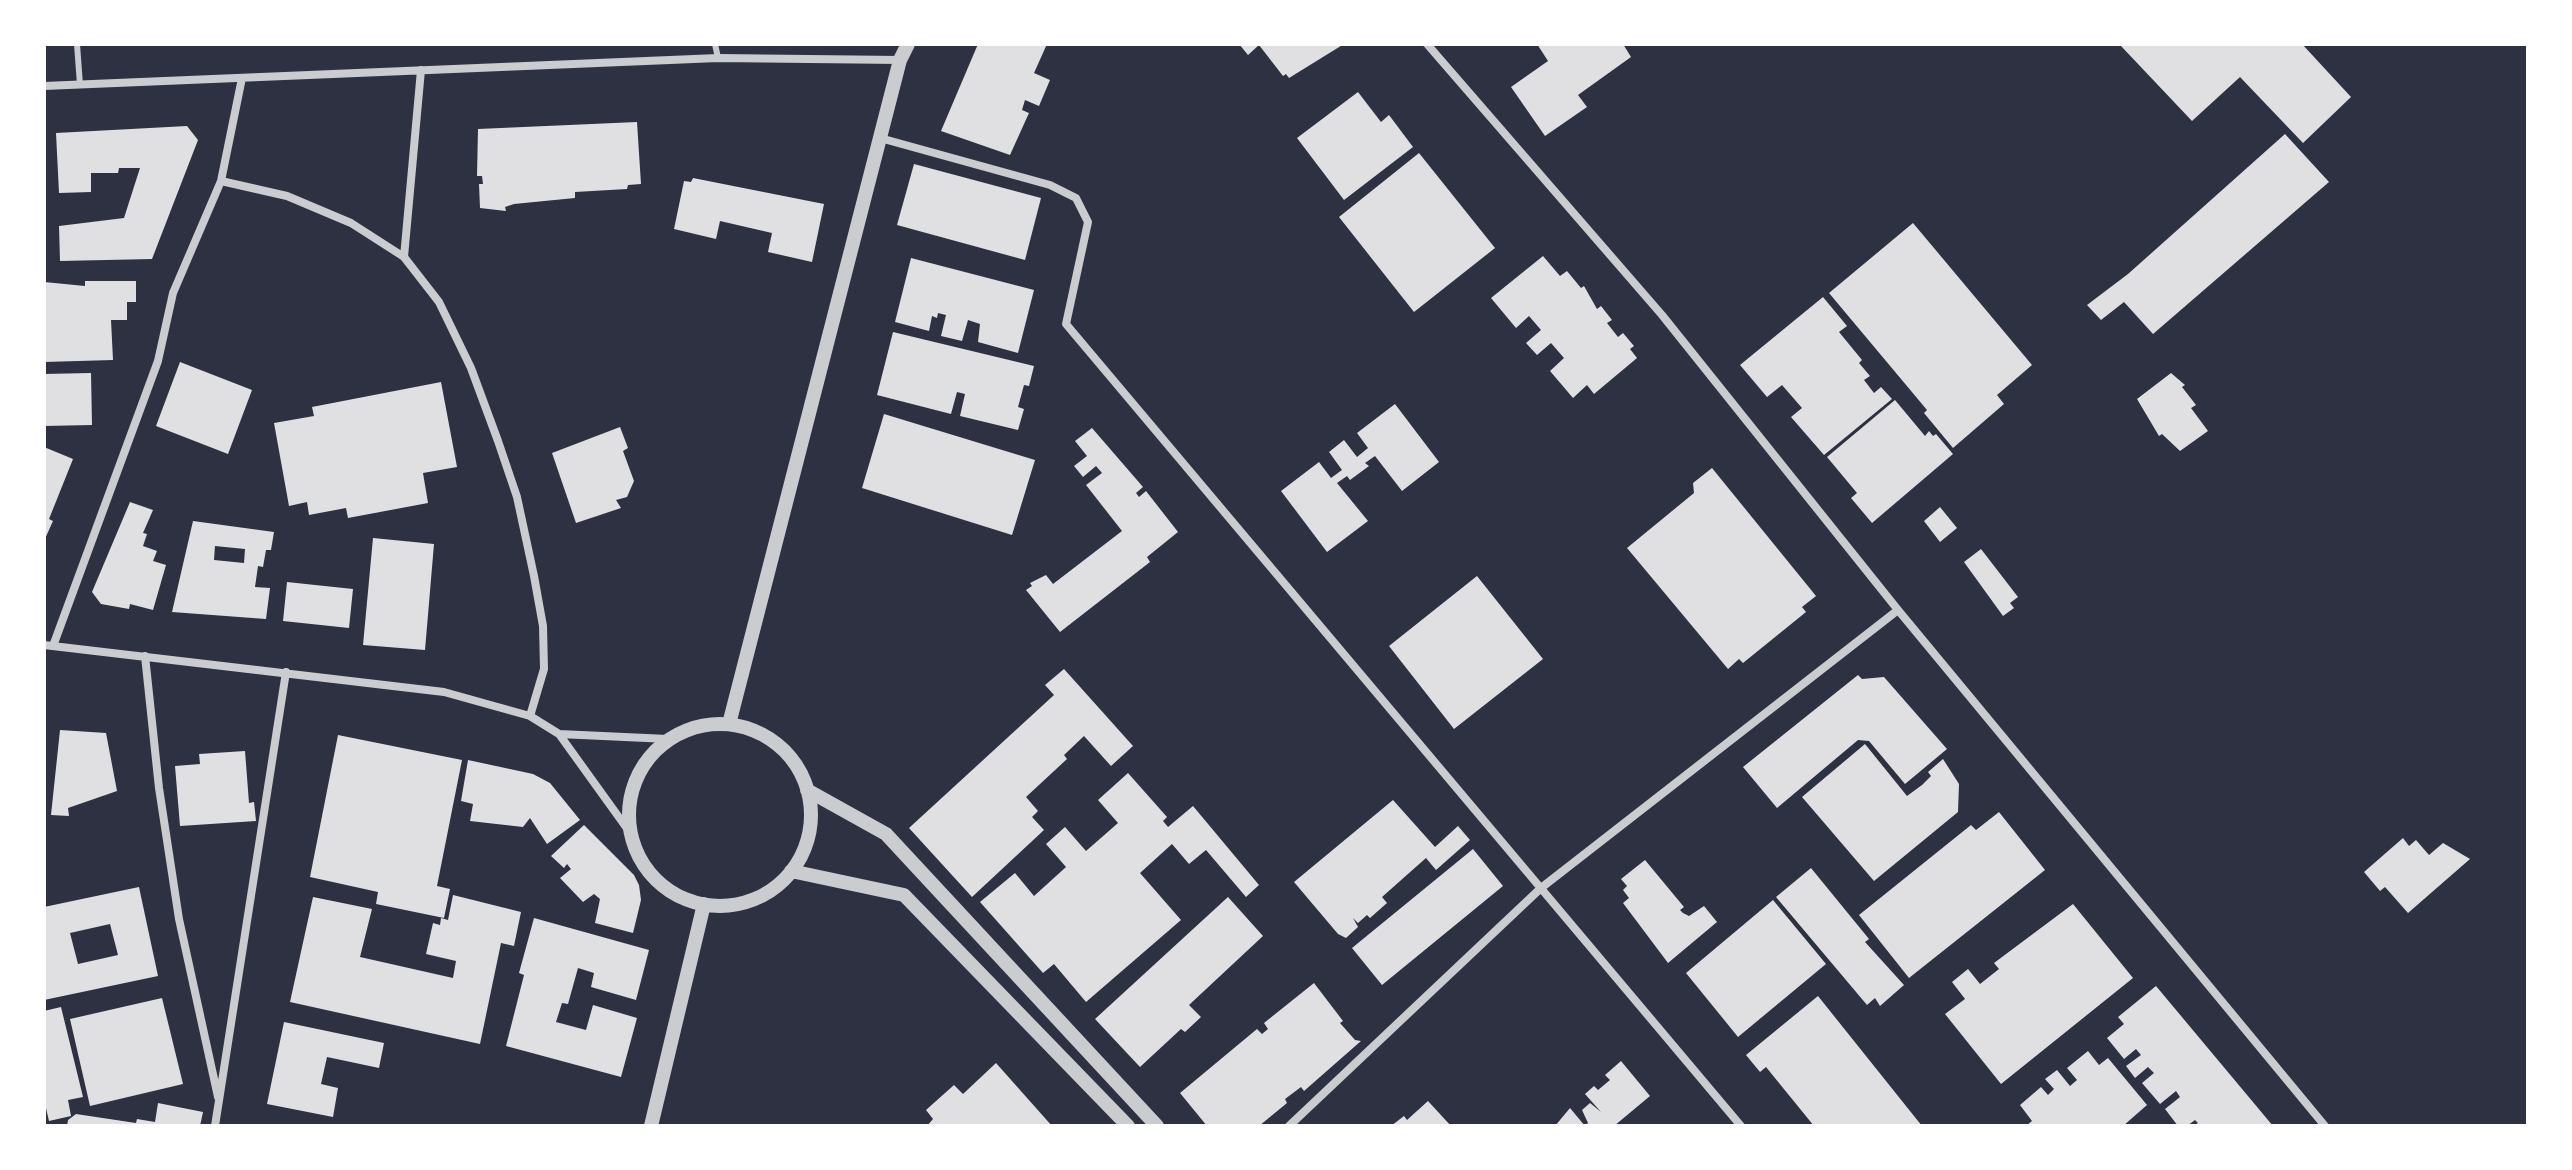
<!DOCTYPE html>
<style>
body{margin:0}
#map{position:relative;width:2572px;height:1170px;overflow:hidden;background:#2d3142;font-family:"Work Sans",sans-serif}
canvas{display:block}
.frame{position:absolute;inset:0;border:46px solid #fff;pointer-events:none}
</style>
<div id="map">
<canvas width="2572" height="1170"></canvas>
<div class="frame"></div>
</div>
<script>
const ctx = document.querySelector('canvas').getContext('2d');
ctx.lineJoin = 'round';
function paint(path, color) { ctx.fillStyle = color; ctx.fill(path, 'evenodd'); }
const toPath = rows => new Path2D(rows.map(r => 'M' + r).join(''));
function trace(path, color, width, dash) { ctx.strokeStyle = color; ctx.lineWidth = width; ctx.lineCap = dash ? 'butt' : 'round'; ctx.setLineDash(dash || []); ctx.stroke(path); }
paint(toPath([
 [978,44,1047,44,1034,73,1050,80,1039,106,1025,100,1022,110,1029,113,1010,155,941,131],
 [1239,44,1344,44,1289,78,1286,74,1283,76,1259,45,1248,55],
 [1537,44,1623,44,1631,57,1578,95,1587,107,1545,136,1511,87,1548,61],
 [2123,44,2302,44,2351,97,2303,143,2240,77,2192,121,2121,46],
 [1358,92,1381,122,1389,115,1413,147,1344,200,1297,138],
 [637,122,641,184,628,185,627,189,575,192,575,198,514,204,505,207,506,211,480,208,479,184,483,184,482,176,477,176,478,129],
 [187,126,198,140,152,259,60,261,59,226,124,218,140,168,119,168,118,173,91,173,91,192,59,193,56,133],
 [2285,134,2329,182,2153,334,2124,302,2101,320,2087,305,2128,274],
 [1419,153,1495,248,1414,312,1339,217],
 [914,164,1041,198,1025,260,897,225],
 [693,178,824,204,812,262,768,252,772,233,720,221,716,239,674,229,684,181,691,182],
 [1913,223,2032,365,1997,395,2004,404,1953,448,1924,413,1927,410,1829,293],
 [1543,256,1560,276,1567,271,1581,288,1584,286,1597,309,1601,306,1612,320,1607,323,1618,337,1623,333,1634,346,1630,349,1637,358,1594,394,1587,385,1573,398,1550,371,1564,358,1551,343,1537,355,1526,343,1541,330,1529,316,1516,328,1491,298],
 [911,258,1034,290,1018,353,978,342,980,324,968,320,962,341,941,336,946,315,938,313,937,318,932,316,929,331,895,322],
 [85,281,136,281,136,302,127,302,127,320,111,320,113,360,44,362,44,282,85,286],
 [1823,297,1847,326,1839,332,1862,360,1859,363,1870,376,1864,380,1874,393,1881,387,1892,399,1824,455,1791,417,1802,408,1782,385,1767,397,1740,365],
 [893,332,1034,366,1029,386,1024,385,1018,407,1024,409,1018,430,960,416,965,394,957,392,951,414,877,395],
 [180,362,252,390,228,454,156,426],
 [91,373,92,425,44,426,44,374],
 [2171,373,2185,385,2182,387,2196,405,2191,408,2208,431,2180,451,2162,434,2159,436,2137,399],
 [441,382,457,467,423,473,428,503,348,518,346,508,309,515,307,502,289,506,274,423,314,416,312,407],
 [1895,400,1925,436,1929,431,1933,436,1936,434,1953,454,1872,523,1851,498,1857,493,1827,457],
 [1395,404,1439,462,1402,491,1375,456,1365,463,1369,466,1350,480,1347,476,1337,483,1368,521,1327,552,1281,491,1319,462,1331,478,1342,470,1329,452,1344,440,1357,457,1368,448,1357,433],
 [884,414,1035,460,1012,535,862,488],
 [620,427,628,448,623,451,634,481,627,497,616,500,621,508,576,523,552,453],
 [1092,428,1143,487,1136,493,1139,497,1146,491,1178,532,1147,557,1150,562,1060,632,1026,590,1032,586,1030,583,1046,575,1053,584,1122,531,1086,485,1102,473,1096,466,1083,477,1074,466,1087,456,1075,441],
 [44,447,73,459,49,519,53,521,44,541],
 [1712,468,1816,596,1802,607,1806,612,1743,663,1739,659,1728,669,1627,548,1694,493,1693,483],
 [130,502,153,510,143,533,147,534,143,546,157,551,153,561,166,565,153,610,130,604,129,609,101,604,92,592],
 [1940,507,1957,528,1940,542,1924,521],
 [193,521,274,532,271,550,266,550,263,567,258,566,255,587,270,588,266,619,172,612],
 [215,546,245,549,244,563,214,560],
 [373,538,434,544,425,650,363,645],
 [1981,549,2018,597,2010,603,2014,608,2003,616,1964,562],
 [1477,576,1543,659,1454,729,1389,646],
 [287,582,353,589,349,628,283,621],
 [1064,669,1133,746,1111,766,1084,736,1064,755,1067,759,1026,797,1038,811,1032,817,1044,830,972,897,909,828,1054,695,1045,685],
 [1858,675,1862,679,1884,677,1947,749,1905,784,1869,741,1858,740,1777,808,1743,767],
 [60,730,106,733,117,791,68,808,69,816,51,815],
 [338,735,462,760,437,886,450,889,444,918,376,904,378,892,310,877],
 [1865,744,1907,796,1922,785,1931,776,1928,772,1943,759,1959,784,1958,812,1874,881,1802,797],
 [245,751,249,803,254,802,256,821,180,826,175,766,200,764,199,754],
 [468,760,533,774,550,783,580,820,547,844,530,818,523,827,470,821,473,804,461,801],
 [1128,773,1167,817,1163,821,1168,827,1193,806,1259,885,1246,897,1206,850,1189,864,1172,844,1140,873,1181,920,1086,1002,1054,964,1043,973,980,902,1015,873,1034,896,1066,867,1046,844,1065,827,1086,851,1118,823,1098,800],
 [1393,800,1435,847,1458,826,1470,840,1436,870,1426,858,1382,897,1387,903,1370,918,1367,915,1358,923,1353,918,1358,927,1346,938,1338,934,1294,882],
 [1999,812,2045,870,1909,978,1859,915,1971,825,1976,830],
 [584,825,634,875,639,885,641,900,633,933,595,923,600,899,594,894,583,902,560,878,571,869,567,864,564,868,551,856],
 [2403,838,2409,846,2416,840,2429,855,2443,843,2470,859,2408,913,2385,887,2380,891,2364,872],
 [1473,849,1503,886,1382,985,1352,948],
 [1645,860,1684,907,1680,910,1683,913,1689,916,1704,906,1717,922,1668,963,1623,903,1629,898,1623,890,1627,886,1621,879],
 [1811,868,1869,939,1865,942,1904,985,1880,1006,1875,998,1867,1005,1776,897],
 [139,887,158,976,44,1000,44,907],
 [110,924,118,955,78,964,70,933],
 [453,895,521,912,514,946,501,943,480,1044,290,1002,313,897,372,909,360,957,453,978,456,961,426,954,433,923,440,925,441,918,448,920],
 [1228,897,1263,936,1189,1005,1201,1017,1185,1032,1181,1029,1140,1067,1095,1019],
 [1773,900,1826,964,1738,1037,1686,973],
 [2073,904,2133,978,2001,1084,1945,1014,1965,999,1952,982,1968,969,1980,984,1999,969,1994,963],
 [534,918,649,950,636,1000,591,987,594,973,578,968,568,1004,562,1003,556,1022,586,1030,593,1005,637,1018,621,1077,506,1046,524,975,519,973],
 [1314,983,1343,1021,1340,1023,1355,1040,1361,1041,1304,1091,1301,1087,1285,1099,1287,1103,1259,1126,1207,1126,1180,1093,1257,1029,1262,1034,1268,1029,1264,1023],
 [2156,986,2273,1126,2193,1126,2198,1123,2195,1120,2187,1126,2178,1126,2165,1109,2180,1097,2176,1091,2160,1104,2142,1083,2154,1073,2148,1067,2135,1078,2126,1066,2141,1055,2136,1049,2124,1059,2107,1038,2124,1024,2118,1017],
 [1818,996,1922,1126,1814,1126,1766,1067,1760,1072,1746,1055],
 [162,998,183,1084,90,1106,70,1019],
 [61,1007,83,1097,68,1100,71,1116,49,1121,44,1100,44,1011],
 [284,1022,384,1043,379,1068,327,1057,321,1084,338,1088,333,1117,267,1104],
 [2088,1051,2099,1065,2108,1058,2147,1105,2123,1126,2026,1126,2032,1121,2020,1105,2041,1087,2048,1095,2054,1089,2045,1079,2057,1070,2070,1086,2077,1080,2067,1068],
 [1621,1061,1650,1096,1614,1126,1555,1126,1570,1108,1585,1126,1588,1123,1582,1110,1590,1103,1601,1112,1585,1094,1594,1086,1598,1090,1610,1080,1605,1075],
 [996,1063,1052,1126,927,1126,933,1119,926,1110,954,1085,963,1094],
 [1428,1101,1451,1126,1391,1126,1404,1116,1407,1120],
 [158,1103,203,1112,200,1126,67,1126,68,1120,76,1114,136,1123,137,1119,155,1122]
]), '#e0e0e3');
trace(toPath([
 [77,44,80,85],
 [715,44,718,58]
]), '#caccd0', 6);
trace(toPath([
 [1427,44,1662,315,1898,610,2325,1126],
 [44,86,718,58,900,60],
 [880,138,1050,185,1076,198,1088,222,1066,324,1741,1126],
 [221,181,287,196,351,223,404,257,439,302,471,368,498,441,517,497,534,576,543,626,544,669,530,716],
 [404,257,421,70],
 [44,645,444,692,530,716,559,734,668,739],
 [53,646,158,361,173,293,221,181,242,78],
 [145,656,159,788,179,919,218,1097],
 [559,734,631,834],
 [215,1126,286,672],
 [1289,1126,1541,888,1898,610]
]), '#caccd0', 8);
trace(toPath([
 [729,724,900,60,908,44],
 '629 815a91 91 0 1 1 182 0a91 91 0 1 1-182 0Z',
 [807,790,886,834,1157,1126],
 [791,871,904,895,1128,1126],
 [651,1126,704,904]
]), '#caccd0', 14);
</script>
